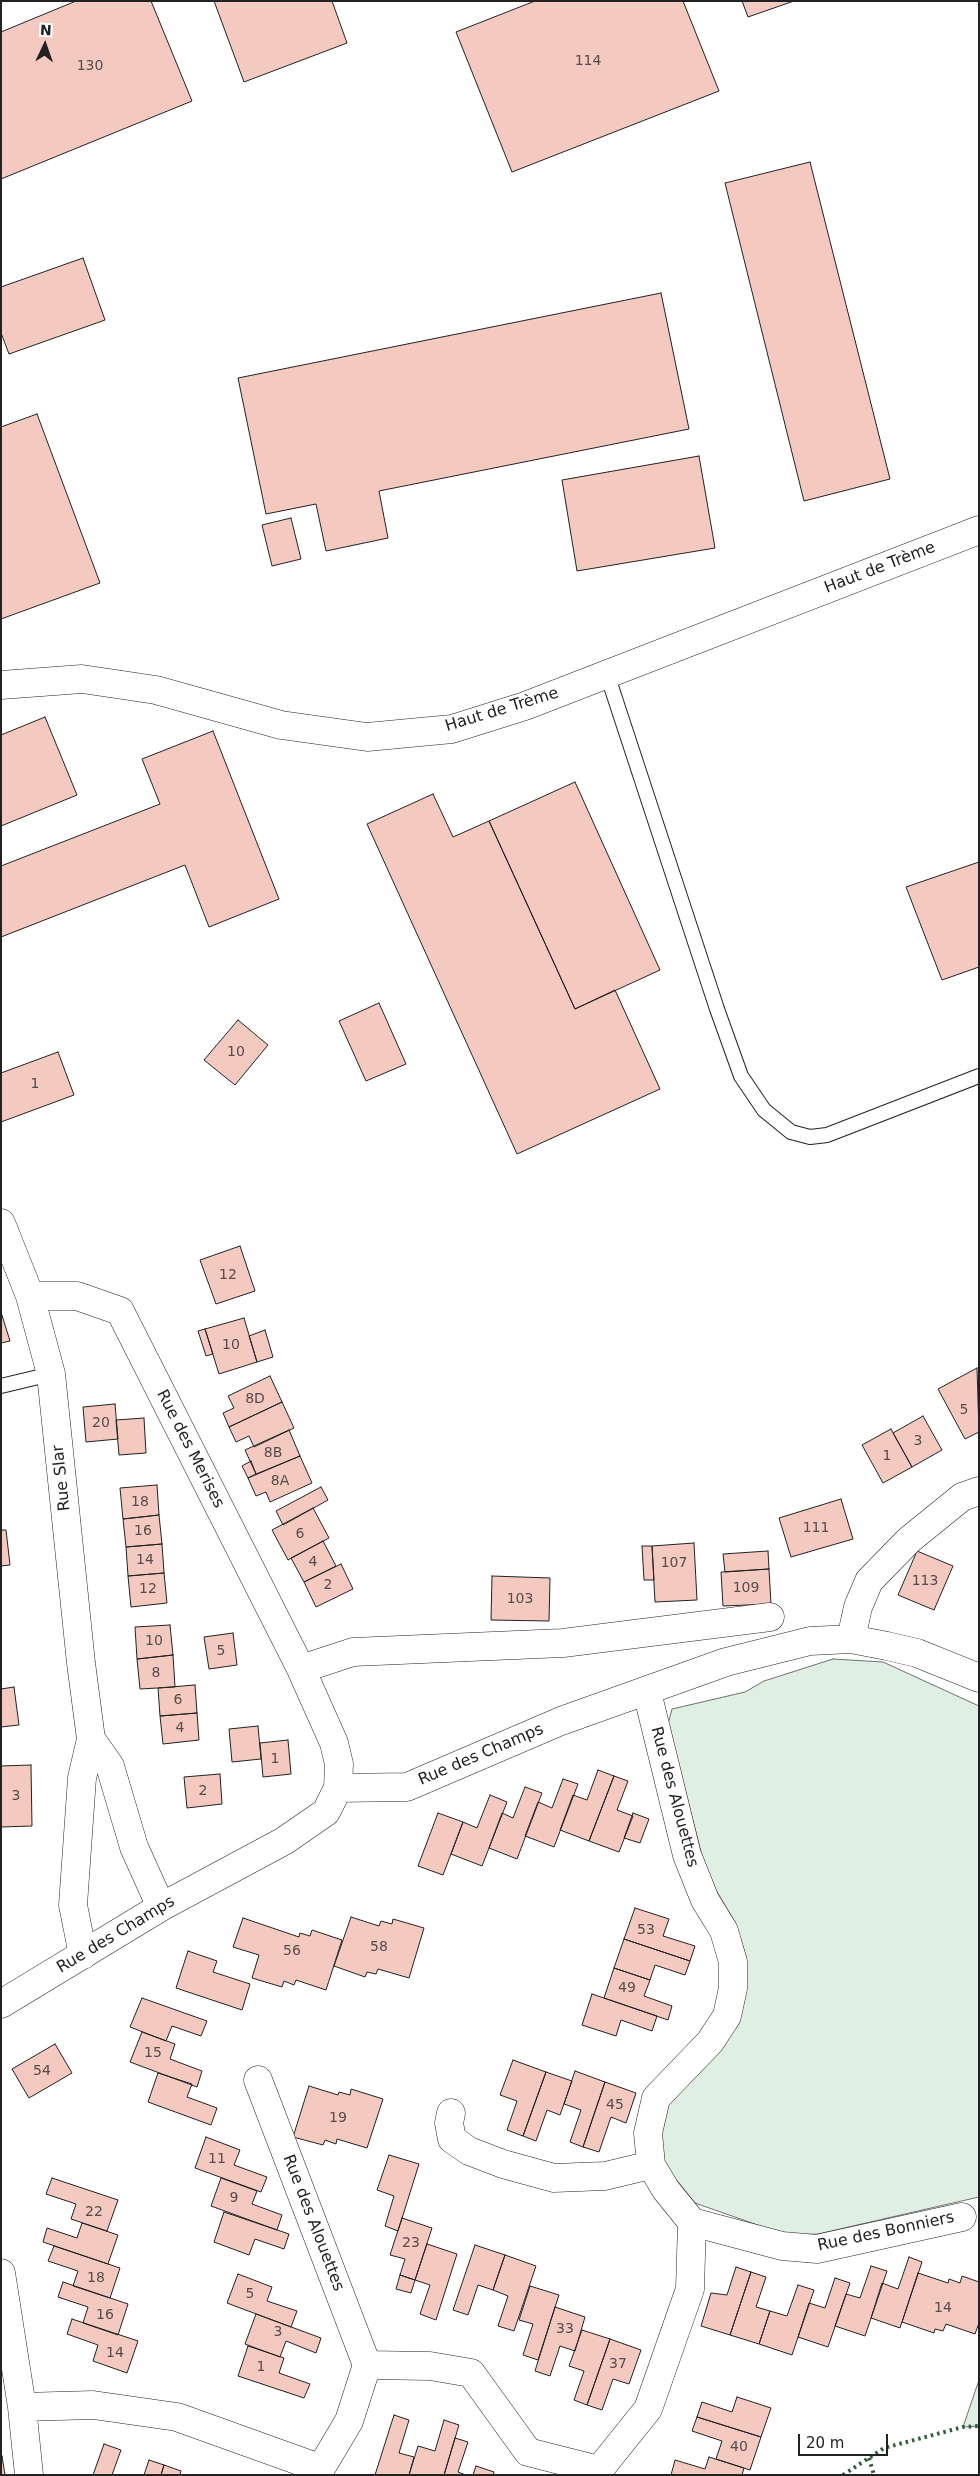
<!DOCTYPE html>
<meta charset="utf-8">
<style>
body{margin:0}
#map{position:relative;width:980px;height:2476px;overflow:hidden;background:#fff;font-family:"DejaVu Sans",sans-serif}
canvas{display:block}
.frame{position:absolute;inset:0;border:2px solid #222;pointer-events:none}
.north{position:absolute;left:20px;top:20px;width:50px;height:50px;-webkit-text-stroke:4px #fff;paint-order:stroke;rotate:3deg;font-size:14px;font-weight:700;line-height:20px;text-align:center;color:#222}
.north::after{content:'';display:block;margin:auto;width:18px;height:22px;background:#222;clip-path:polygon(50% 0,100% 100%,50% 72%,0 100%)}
.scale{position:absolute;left:798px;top:2434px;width:90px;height:22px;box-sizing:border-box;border:2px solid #222;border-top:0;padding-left:6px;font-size:15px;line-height:18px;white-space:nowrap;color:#222;-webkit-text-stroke:4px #fff;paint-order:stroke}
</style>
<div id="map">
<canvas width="980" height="2476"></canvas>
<div class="frame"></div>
<div class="north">N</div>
<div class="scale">20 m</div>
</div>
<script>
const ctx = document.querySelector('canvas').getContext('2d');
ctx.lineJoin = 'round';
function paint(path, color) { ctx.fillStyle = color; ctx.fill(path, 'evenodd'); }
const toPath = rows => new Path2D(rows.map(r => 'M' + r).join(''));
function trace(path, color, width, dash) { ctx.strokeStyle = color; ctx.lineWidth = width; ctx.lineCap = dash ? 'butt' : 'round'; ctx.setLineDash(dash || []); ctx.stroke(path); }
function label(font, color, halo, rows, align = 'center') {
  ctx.font = font + ' "DejaVu Sans",sans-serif'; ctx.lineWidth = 4; ctx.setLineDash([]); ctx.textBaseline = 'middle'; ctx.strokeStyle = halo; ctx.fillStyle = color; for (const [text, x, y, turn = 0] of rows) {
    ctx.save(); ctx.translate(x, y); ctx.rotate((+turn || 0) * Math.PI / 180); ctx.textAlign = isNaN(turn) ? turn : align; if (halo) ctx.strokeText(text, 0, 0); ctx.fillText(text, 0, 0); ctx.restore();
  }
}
const green = toPath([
 [833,1659,883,1662,979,1706,979,2197,818,2234,786,2235,695,2203,663,2163,659,2135,668,2102,746,1989,746,1956,735,1922,707,1875,668,1724,672,1709,745,1692,764,1681,833,1659],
 [979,2380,979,2426,963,2427,979,2380]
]);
paint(green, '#e0efe3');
trace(green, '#6f6f6f', 1);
const building = toPath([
 [76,1,151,1,192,101,1,179,1,32,76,1],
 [214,1,332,1,347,43,244,82,214,1],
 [535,1,683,1,719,91,512,172,456,32,535,1],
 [742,1,794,1,748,17,742,1],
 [810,162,890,479,804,501,725,183,810,162],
 [83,258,105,320,9,354,1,333,1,287,83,258],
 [661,293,689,429,379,491,388,538,326,551,316,504,266,514,238,378,661,293],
 [37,414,100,583,1,619,1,427,37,414],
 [699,456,715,548,577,571,562,480,699,456],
 [291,518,301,559,272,566,262,525,291,518],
 [45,717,77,795,1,826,1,735,45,717],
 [213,731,279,899,209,927,185,865,1,937,1,866,160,804,142,759,213,731],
 [575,782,660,970,575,1009,489,821,575,782],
 [433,794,453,837,489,821,575,1009,615,990,660,1089,517,1154,367,824,433,794],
 [979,862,979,967,942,980,906,887,979,862],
 [379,1003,406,1064,366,1081,339,1021,379,1003],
 [238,1020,268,1045,235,1085,204,1060,238,1020],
 [58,1052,74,1095,1,1122,1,1073,58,1052],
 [240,1246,255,1291,216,1304,200,1260,240,1246],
 [1,1312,10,1341,1,1343,1,1312],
 [244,1318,257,1362,219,1374,205,1329,244,1318],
 [205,1329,213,1354,206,1356,198,1331,205,1329],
 [265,1330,273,1357,257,1362,249,1336,265,1330],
 [977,1368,979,1432,965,1439,938,1389,977,1368],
 [270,1376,282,1402,229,1427,223,1413,234,1408,228,1396,270,1376],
 [282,1402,294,1428,254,1447,249,1436,236,1442,229,1427,282,1402],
 [115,1404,118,1439,86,1442,83,1407,115,1404],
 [923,1416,942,1450,912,1467,893,1433,923,1416],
 [144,1418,146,1453,119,1455,116,1420,144,1418],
 [891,1429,912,1467,883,1483,862,1445,891,1429],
 [289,1430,300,1456,256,1474,245,1450,289,1430],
 [300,1456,312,1483,270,1502,266,1492,256,1496,248,1478,300,1456],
 [251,1461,256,1474,248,1478,242,1466,251,1461],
 [157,1485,159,1515,123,1519,120,1488,157,1485],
 [321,1487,328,1500,283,1525,276,1511,321,1487],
 [841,1499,853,1539,791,1557,779,1518,841,1499],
 [313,1508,329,1538,288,1560,272,1530,313,1508],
 [159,1515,162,1544,126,1547,123,1519,159,1515],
 [1,1530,6,1530,10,1565,1,1566,1,1530],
 [323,1541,336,1566,304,1582,291,1558,323,1541],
 [694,1543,697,1600,655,1602,652,1546,694,1543],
 [162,1544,164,1573,128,1576,126,1547,162,1544],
 [642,1546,652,1546,654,1580,644,1580,642,1546],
 [768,1551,769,1569,725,1572,723,1554,768,1551],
 [917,1551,953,1566,934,1610,898,1595,917,1551],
 [341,1564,353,1589,316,1607,304,1582,341,1564],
 [769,1569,771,1604,723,1606,721,1572,769,1569],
 [164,1573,167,1603,131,1607,128,1576,164,1573],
 [492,1576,550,1578,549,1621,491,1620,492,1576],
 [170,1625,173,1655,137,1659,135,1627,170,1625],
 [233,1633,237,1665,209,1669,204,1637,233,1633],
 [173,1655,175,1687,140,1689,137,1659,173,1655],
 [195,1685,197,1713,160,1716,158,1688,195,1685],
 [14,1687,19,1725,1,1727,1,1689,14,1687],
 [197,1713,199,1740,163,1744,160,1716,197,1713],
 [258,1726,261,1759,232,1762,229,1729,258,1726],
 [288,1740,291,1774,263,1777,260,1743,288,1740],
 [31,1765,32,1826,1,1827,1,1766,31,1765],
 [598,1770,614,1776,589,1841,560,1830,573,1795,587,1800,598,1770],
 [220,1774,222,1804,187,1808,184,1777,220,1774],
 [614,1776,628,1781,617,1810,633,1816,619,1852,589,1841,614,1776],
 [563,1779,578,1784,554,1847,525,1836,538,1802,552,1808,563,1779],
 [525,1787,542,1793,517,1859,489,1848,502,1813,513,1818,525,1787],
 [490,1795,507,1802,482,1866,451,1854,463,1822,477,1828,490,1795],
 [438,1813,463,1822,443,1875,418,1866,438,1813],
 [633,1813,649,1819,640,1843,624,1838,633,1813],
 [635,1908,669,1919,663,1936,695,1946,690,1961,624,1939,635,1908],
 [351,1917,379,1926,381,1921,392,1924,393,1919,424,1928,409,1978,378,1969,376,1974,367,1972,365,1977,334,1966,351,1917],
 [243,1918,299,1937,300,1933,310,1936,312,1930,342,1940,326,1990,296,1980,294,1985,284,1981,282,1987,252,1978,259,1955,233,1947,243,1918],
 [624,1939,690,1961,685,1975,655,1965,650,1980,614,1968,624,1939],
 [188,1951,217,1961,213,1972,250,1984,242,2010,176,1988,188,1951],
 [614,1968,650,1980,644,1996,672,2006,668,2020,604,1998,614,1968],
 [592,1994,657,2016,652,2031,621,2020,616,2036,582,2025,592,1994],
 [142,1998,207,2021,201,2036,172,2026,166,2041,130,2027,142,1998],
 [142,2032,175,2044,170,2059,202,2071,197,2087,130,2062,142,2032],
 [55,2044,72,2073,29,2098,12,2069,55,2044],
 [513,2060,546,2072,523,2136,507,2130,517,2101,500,2095,513,2060],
 [575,2071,605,2082,583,2147,570,2142,581,2110,564,2104,575,2071],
 [546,2072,572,2081,560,2115,547,2110,536,2141,523,2136,546,2072],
 [158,2073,192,2084,187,2097,217,2108,211,2125,148,2102,158,2073],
 [605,2082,636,2093,626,2123,611,2117,599,2152,583,2147,605,2082],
 [309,2086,338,2095,339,2092,350,2095,351,2089,383,2099,367,2148,337,2139,336,2144,325,2140,323,2145,293,2137,309,2086],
 [206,2137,240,2150,234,2165,267,2177,261,2192,195,2168,206,2137],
 [389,2155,419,2164,398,2231,385,2226,394,2196,377,2190,389,2155],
 [52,2178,118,2200,107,2231,71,2219,76,2204,46,2194,52,2178],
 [221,2178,257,2191,252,2204,282,2215,277,2230,211,2206,221,2178],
 [224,2212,289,2234,284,2249,255,2239,249,2255,214,2242,224,2212],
 [402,2218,432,2228,415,2280,400,2275,405,2259,390,2255,402,2218],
 [82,2223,118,2235,108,2264,43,2242,47,2228,77,2238,82,2223],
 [427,2244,457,2254,436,2320,420,2314,430,2285,415,2280,427,2244],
 [475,2245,505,2255,493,2290,478,2285,468,2315,453,2310,475,2245],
 [54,2246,120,2268,110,2298,73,2286,78,2271,48,2261,54,2246],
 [505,2255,536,2266,514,2331,498,2326,508,2296,493,2290,505,2255],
 [909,2257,922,2262,900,2328,871,2318,882,2283,898,2289,909,2257],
 [871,2266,887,2271,865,2336,835,2326,846,2294,860,2298,871,2266],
 [736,2267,751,2272,730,2335,701,2326,711,2293,727,2295,736,2267],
 [751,2272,766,2277,756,2307,770,2311,759,2344,730,2335,751,2272],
 [918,2273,948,2283,949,2279,960,2283,962,2276,979,2282,979,2323,975,2334,946,2324,943,2331,935,2329,934,2333,902,2322,918,2273],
 [238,2274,272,2287,267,2301,297,2311,291,2327,227,2303,238,2274],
 [400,2275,415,2280,411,2293,396,2289,400,2275],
 [835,2278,850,2283,828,2347,798,2337,809,2303,825,2308,835,2278],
 [63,2282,128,2304,118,2335,83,2323,88,2307,58,2297,63,2282],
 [798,2285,814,2290,792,2355,759,2344,770,2311,787,2316,798,2285],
 [530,2286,559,2295,538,2360,523,2355,533,2324,519,2320,530,2286],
 [555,2307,585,2317,575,2351,560,2346,550,2376,535,2371,555,2307],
 [256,2314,321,2338,316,2353,286,2341,280,2357,245,2344,256,2314],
 [72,2319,138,2341,127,2373,93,2361,98,2345,67,2334,72,2319],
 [582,2330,610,2339,587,2405,574,2400,584,2371,569,2366,582,2330],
 [610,2339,641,2350,629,2384,613,2379,602,2410,587,2405,610,2339],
 [248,2346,284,2358,279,2373,310,2384,304,2398,238,2376,248,2346],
 [737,2397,771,2408,761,2437,697,2417,702,2402,732,2412,737,2397],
 [394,2415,409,2420,399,2453,414,2457,409,2475,375,2475,394,2415],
 [697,2417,761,2437,750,2470,716,2459,722,2441,692,2431,697,2417],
 [444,2420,459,2425,444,2475,409,2475,418,2446,435,2451,444,2420],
 [455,2438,468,2442,458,2472,466,2475,444,2475,455,2438],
 [104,2444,121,2450,112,2475,93,2475,104,2444],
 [2,2456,5,2475,1,2475,2,2456],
 [709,2457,744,2468,742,2475,671,2475,675,2460,705,2469,709,2457],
 [149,2460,164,2465,161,2475,144,2475,149,2460],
 [164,2465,181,2471,180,2475,161,2475,164,2465],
 [476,2466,494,2472,493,2475,473,2475,476,2466]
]);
paint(building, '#f3c9c0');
trace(building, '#222', 1);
const lane = toPath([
 [607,674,717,1009,741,1076,764,1110,791,1132,810,1137,827,1135,979,1076],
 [1,1386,51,1374]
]);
const street = toPath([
 [1,1223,30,1296,51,1374,81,1663,91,1739,82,1778,73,1905,83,1955],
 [851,1639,858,1607,869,1581,909,1540,962,1497,979,1491],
 [301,1669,353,1652,563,1643,770,1617],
 [91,1739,110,1766,134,1847,161,1907],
 [338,1788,407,1787,561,1721,726,1662,810,1641,851,1639,887,1646,917,1653,979,1678],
 [1,2004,161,1907,284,1841,326,1812,338,1788,339,1764,334,1743,301,1669,120,1311,77,1296,30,1296],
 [258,2080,367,2365,430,2366,471,2373,528,2452,599,2470,648,2409,690,2289,692,2222,666,2190,651,2165,648,2133,656,2098,710,2042,727,2016,733,1988,733,1962,724,1931,705,1900,687,1855,647,1692],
 [451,2113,449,2123,452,2139,469,2151,503,2164,554,2178,605,2176,651,2165],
 [692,2222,782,2246,817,2249,962,2217],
 [1,2273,22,2407,29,2475],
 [22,2407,93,2405,177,2417,319,2468],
 [317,2475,349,2421,367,2365]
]);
const secondary = toPath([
 [1,685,82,679,156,690,281,725,367,737,452,729,525,706,979,530]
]);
trace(lane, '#222', 16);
trace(street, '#222', 29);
trace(secondary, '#222', 29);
trace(lane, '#fff', 14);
trace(street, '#fff', 28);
trace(secondary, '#fff', 28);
trace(toPath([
 [869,2458,874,2475],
 [843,2475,884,2448,963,2427,979,2426]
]), '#2f5e38', 4, [2.5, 4]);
label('14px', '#564c4a', null, [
 ["114",588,61],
 ["130",90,66],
 ["10",236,1052],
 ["1",35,1084],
 ["12",228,1275],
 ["10",231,1345],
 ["8D",255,1399],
 ["5",964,1410],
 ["20",101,1423],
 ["3",918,1441],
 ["8B",273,1453],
 ["1",887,1456],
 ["8A",280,1481],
 ["18",140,1502],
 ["111",816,1528],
 ["16",143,1531],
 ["6",300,1534],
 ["14",145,1560],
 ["4",313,1562],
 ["107",674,1563],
 ["113",925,1581],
 ["2",328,1585],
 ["109",746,1588],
 ["12",148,1589],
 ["103",520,1599],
 ["10",154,1641],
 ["5",221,1651],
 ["8",156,1673],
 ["6",178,1700],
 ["4",180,1728],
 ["1",275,1759],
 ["2",203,1791],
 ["3",16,1796],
 ["53",646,1930],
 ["58",379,1947],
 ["56",292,1951],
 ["49",627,1988],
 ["15",153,2053],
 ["54",42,2071],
 ["45",615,2105],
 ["19",338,2118],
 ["11",217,2159],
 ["9",234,2198],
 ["22",94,2212],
 ["23",411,2243],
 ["18",96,2278],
 ["5",250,2294],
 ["14",943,2308],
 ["16",105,2315],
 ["33",565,2329],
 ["3",278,2332],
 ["14",115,2353],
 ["37",618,2364],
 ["1",261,2367],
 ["40",739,2447]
]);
label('16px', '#222', '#fff', [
 ["Haut de Trème",880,568,-21],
 ["Haut de Trème",502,710,-17],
 ["Rue des Merises",190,1449,63],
 ["Rue Slar",62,1478,-96],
 ["Rue des Champs",481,1755,-23],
 ["Rue des Alouettes",674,1797,75],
 ["Rue des Champs",116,1935,-31],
 ["Rue des Alouettes",313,2223,69],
 ["Rue des Bonniers",886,2232,-12]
]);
</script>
